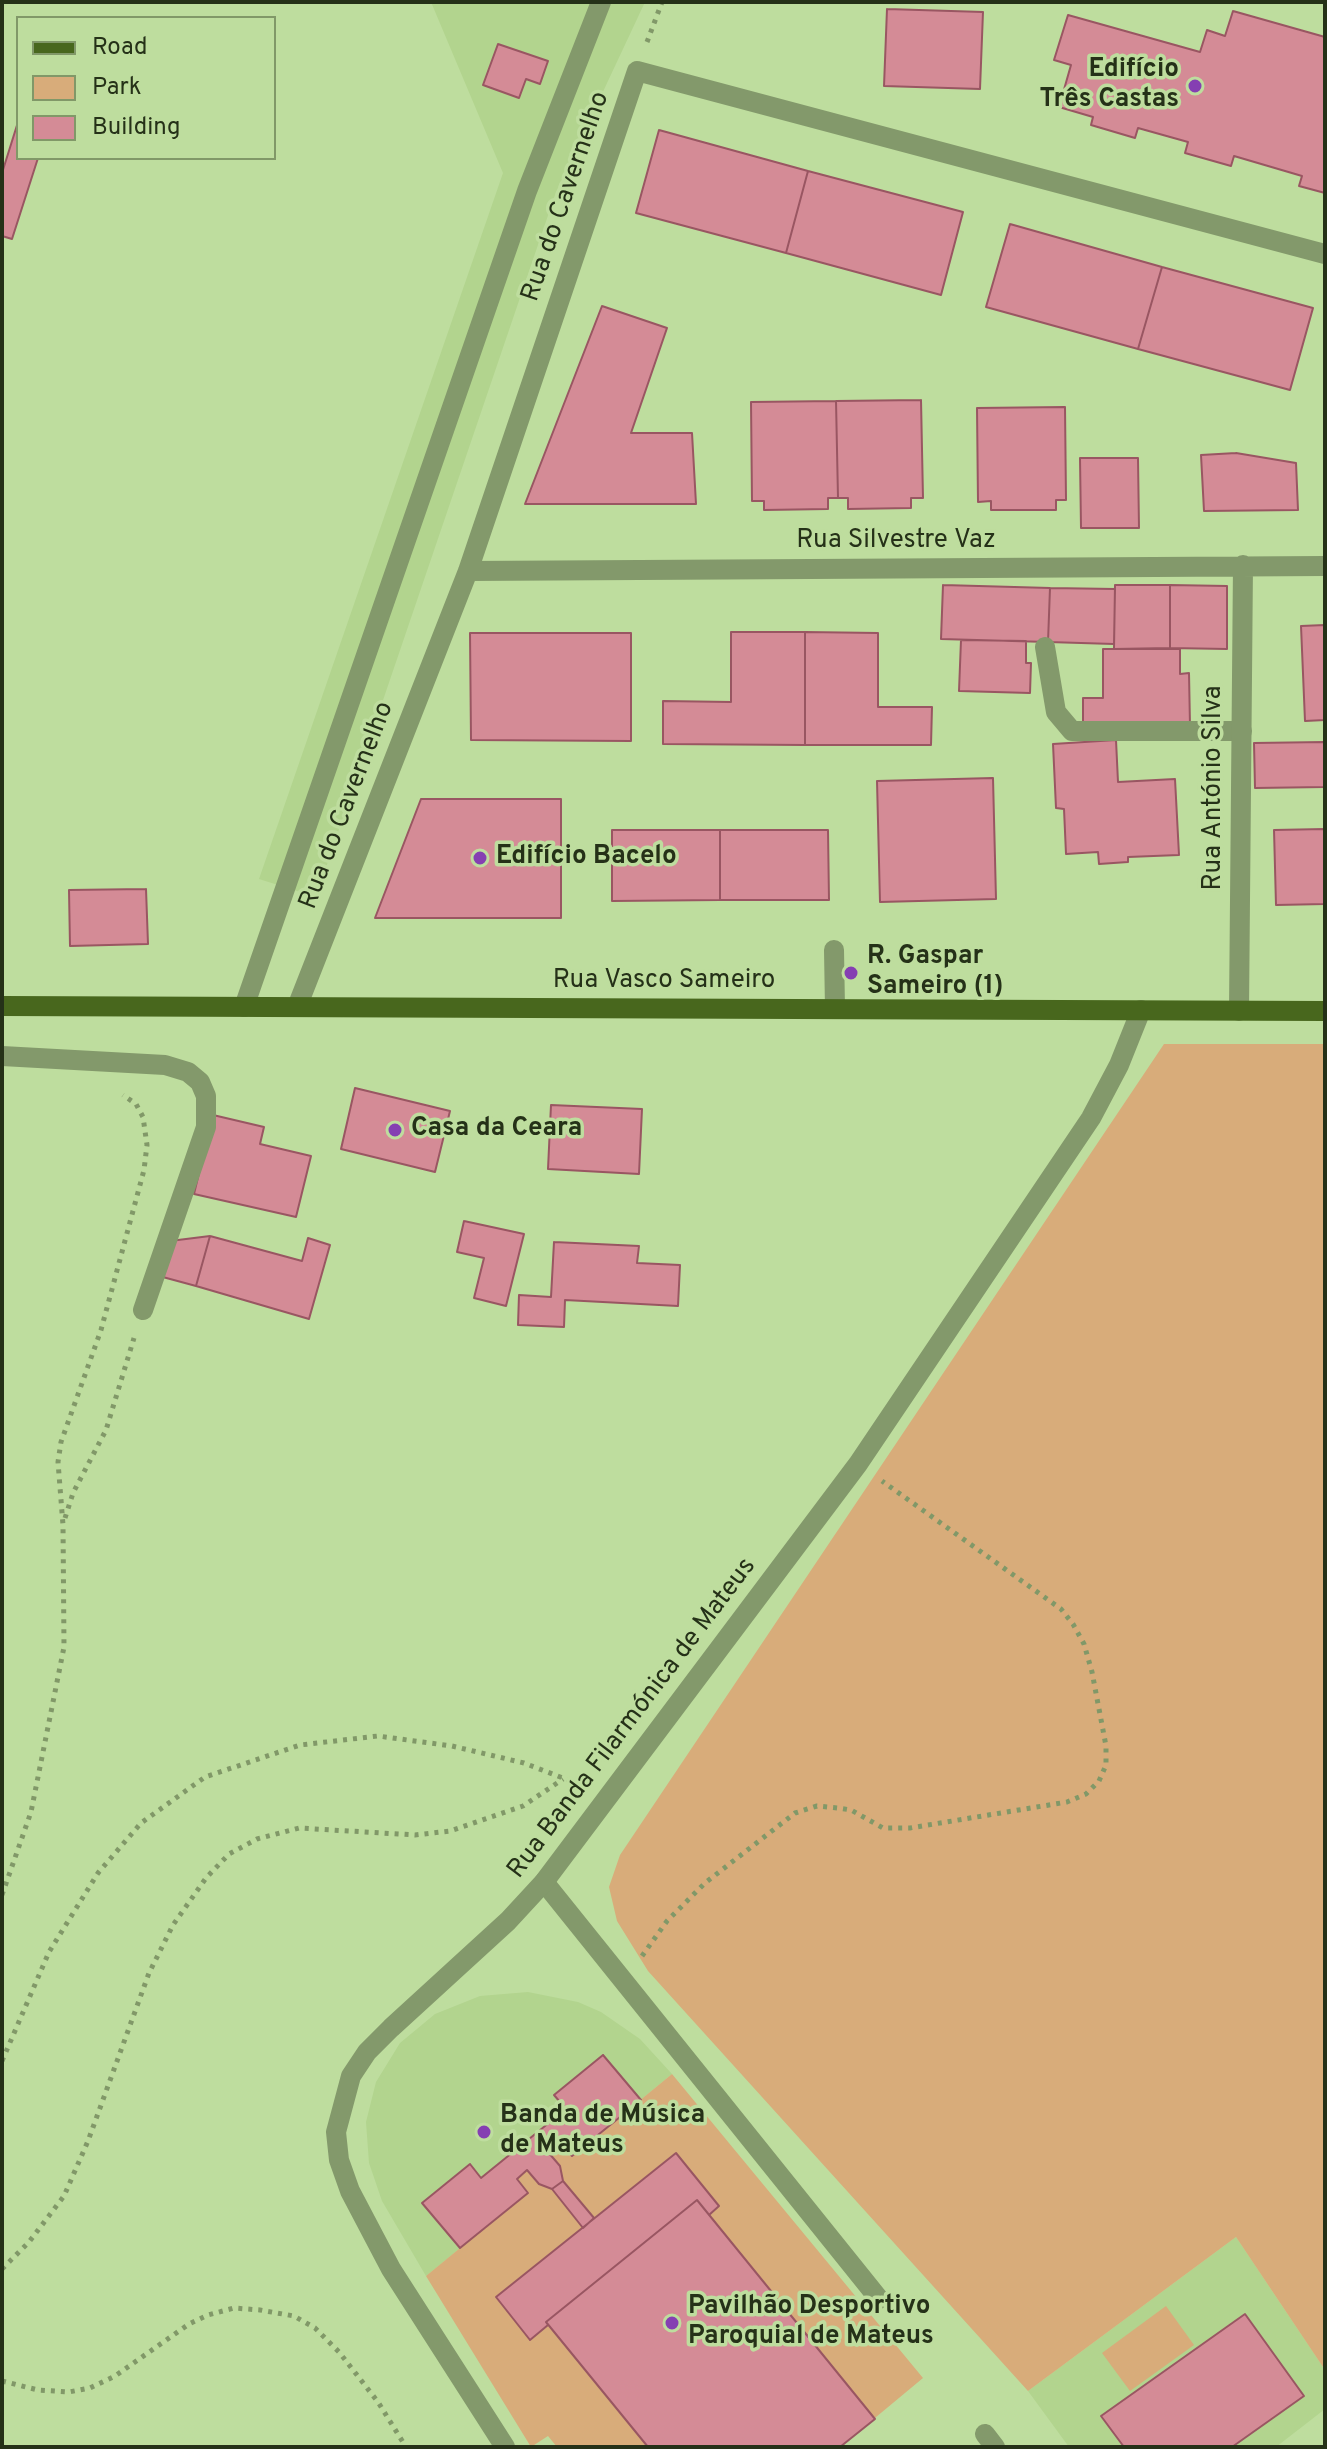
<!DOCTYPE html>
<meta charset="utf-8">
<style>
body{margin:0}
#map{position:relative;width:1327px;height:2449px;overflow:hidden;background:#bedd9e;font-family:Overpass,sans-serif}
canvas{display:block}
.frame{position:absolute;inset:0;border:4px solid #253118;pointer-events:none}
.legend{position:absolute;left:16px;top:16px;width:260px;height:144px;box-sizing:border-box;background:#bedd9e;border:2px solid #819868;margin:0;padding:10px 14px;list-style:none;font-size:24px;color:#253118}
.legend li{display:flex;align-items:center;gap:16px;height:40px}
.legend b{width:40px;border:2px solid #819868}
</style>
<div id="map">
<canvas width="1327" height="2449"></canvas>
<div class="frame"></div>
<ul class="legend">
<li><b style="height:10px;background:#48671d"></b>Road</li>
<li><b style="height:22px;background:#d8ac7a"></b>Park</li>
<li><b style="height:22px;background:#d48b96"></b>Building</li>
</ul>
</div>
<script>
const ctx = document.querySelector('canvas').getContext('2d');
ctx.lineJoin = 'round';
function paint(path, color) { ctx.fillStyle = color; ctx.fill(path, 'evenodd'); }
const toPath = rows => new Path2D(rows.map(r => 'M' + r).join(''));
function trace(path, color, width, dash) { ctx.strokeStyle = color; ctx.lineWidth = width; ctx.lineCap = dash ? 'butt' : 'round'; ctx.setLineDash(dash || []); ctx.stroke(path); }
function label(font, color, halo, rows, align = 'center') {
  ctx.font = font + ' Overpass,sans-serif'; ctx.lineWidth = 7; ctx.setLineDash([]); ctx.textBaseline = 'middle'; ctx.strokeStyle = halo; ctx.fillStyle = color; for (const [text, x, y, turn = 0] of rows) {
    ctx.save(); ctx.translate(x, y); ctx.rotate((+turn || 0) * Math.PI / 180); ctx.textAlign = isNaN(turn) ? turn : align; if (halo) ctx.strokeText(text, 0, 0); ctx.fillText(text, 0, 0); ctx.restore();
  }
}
paint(toPath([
 [431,2,645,2,556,192,316,897,259,879,503,173],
 [528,1992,578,2002,601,2012,640,2039,672,2074,572,2156,560,2143,548,2152,560,2166,563,2181,552,2189,539,2184,528,2171,528,2193,426,2276,382,2201,369,2163,366,2122,376,2082,400,2043,435,2014,480,1996],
 [1236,2237,1325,2370,1325,2409,1276,2447,1069,2447,1028,2391]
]), '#b2d48e');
paint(toPath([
 [1164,1044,1325,1044,1325,2370,1236,2237,1028,2391,648,1971,617,1921,609,1887,620,1855],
 [672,2074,923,2378,840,2447,557,2447,548,2436,531,2447,426,2276,527,2193,517,2179,527,2170,539,2184,552,2189,563,2181,560,2166,548,2152,560,2142,572,2156],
 [1166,2306,1194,2345,1130,2391,1102,2353]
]), '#d8ac7a');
const building = toPath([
 [887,9,983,12,980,89,884,86,887,9],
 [1233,11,1325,37,1325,193,1299,186,1302,176,1234,156,1231,166,1185,153,1188,142,1138,128,1135,138,1091,125,1093,117,1059,107,1071,65,1054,60,1068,15,1200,52,1207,30,1225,36,1233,11],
 [498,44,548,61,540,84,526,79,519,98,483,85,498,44],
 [18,122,18,158,38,158,12,239,2,236,2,173,18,122],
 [659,130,808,171,786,253,636,213,659,130],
 [808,171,963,212,941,295,786,253,808,171],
 [1010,224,1162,267,1138,349,986,307,1010,224],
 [1162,267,1313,308,1290,390,1138,349,1162,267],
 [602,306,667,328,631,433,692,433,696,504,525,504,602,306],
 [921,400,923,498,911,498,911,508,848,509,848,498,838,498,836,401,921,400],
 [836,401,838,498,828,498,828,509,764,510,764,501,752,501,751,402,836,401],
 [1065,407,1066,500,1056,500,1056,510,991,510,991,501,978,502,977,408,1065,407],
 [1236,453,1296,463,1298,510,1204,511,1201,455,1236,453],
 [1080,458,1138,458,1139,528,1081,528,1080,458],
 [943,585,1050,588,1048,642,941,639,943,585],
 [1115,585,1170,585,1170,648,1114,649,1115,585],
 [1170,585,1227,586,1227,649,1170,648,1170,585],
 [1050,588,1115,589,1114,644,1048,642,1050,588],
 [1325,625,1325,720,1305,721,1301,626,1325,625],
 [731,632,805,632,805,745,663,744,663,701,731,702,731,632],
 [805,632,878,633,878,707,932,707,931,745,805,745,805,632],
 [470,633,631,633,631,741,471,740,470,633],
 [961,640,1026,641,1026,663,1031,663,1030,693,959,691,961,640],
 [1103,649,1180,649,1180,674,1189,673,1190,726,1083,727,1083,698,1103,698,1103,649],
 [1116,740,1118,782,1175,779,1179,855,1128,857,1128,862,1099,864,1098,852,1066,854,1064,809,1056,808,1053,744,1116,740],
 [1325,742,1325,787,1255,788,1254,743,1325,742],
 [993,778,996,899,880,902,877,781,993,778],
 [421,799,561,799,561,918,375,918,421,799],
 [1325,829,1325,904,1276,905,1274,830,1325,829],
 [612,830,720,830,720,900,612,901,612,830],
 [720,830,828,830,829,900,720,900,720,830],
 [146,889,148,944,70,946,69,890,146,889],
 [355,1088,450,1111,435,1172,341,1149,355,1088],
 [551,1105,642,1109,639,1174,548,1169,551,1105],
 [213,1115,264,1127,260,1144,311,1156,296,1217,194,1194,213,1115],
 [464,1221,524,1234,506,1306,474,1298,484,1258,457,1252,464,1221],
 [210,1236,302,1261,308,1238,330,1245,309,1319,196,1286,210,1236],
 [210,1236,196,1286,159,1276,170,1241,210,1236],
 [554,1242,639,1246,637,1263,680,1265,678,1306,565,1300,564,1327,518,1325,519,1295,551,1297,554,1242],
 [603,2055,641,2100,572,2156,560,2142,548,2152,560,2166,563,2181,552,2189,539,2184,527,2170,517,2179,528,2193,460,2248,422,2203,470,2164,481,2178,566,2109,554,2095,603,2055],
 [676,2153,719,2206,709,2215,697,2200,546,2322,548,2325,530,2340,496,2297,676,2153],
 [563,2181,594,2218,583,2228,552,2189,563,2181],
 [697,2200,875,2419,840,2447,648,2447,546,2322,697,2200],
 [1245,2314,1304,2396,1232,2447,1124,2447,1101,2416,1245,2314]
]);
paint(building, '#d48b96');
trace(building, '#995662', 2);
trace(toPath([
 [647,42,662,2],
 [65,1518,73,1493,106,1430,134,1338],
 [2,1895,31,1812,64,1647,63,1525,58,1462,61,1442,101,1330,144,1170,147,1145,143,1117,136,1104,123,1095],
 [642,1956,667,1921,705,1883,795,1813,817,1806,838,1808,851,1810,883,1828,910,1828,1067,1802,1086,1794,1099,1781,1106,1765,1106,1746,1092,1672,1084,1644,1073,1624,1061,1609,882,1481],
 [2,2061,49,1952,98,1873,141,1823,205,1777,300,1745,378,1736,452,1746,524,1763,581,1785],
 [2,2269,29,2242,64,2196,88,2141,149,1973,173,1925,206,1878,229,1854,257,1839,299,1828,415,1835,450,1831,523,1806,563,1779],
 [2,2381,38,2390,69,2392,90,2388,115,2376,189,2324,208,2315,234,2308,260,2310,294,2316,315,2328,339,2352,378,2402,406,2447]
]), '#819868', 5, [4, 6]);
trace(toPath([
 [1045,647,1056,712,1072,731,1242,731],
 [834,950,835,1008],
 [244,1007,527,191,601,2],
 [2,1056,165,1065,188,1072,200,1082,206,1096,206,1127,143,1310],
 [544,1882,879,2299],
 [985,2434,995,2447]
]), '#83996b', 20);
trace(toPath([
 [468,571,1325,566],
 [297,1007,468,571,637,71,1325,254],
 [1239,1011,1243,565],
 [505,2447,391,2269,350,2191,339,2160,336,2132,351,2076,367,2052,391,2028,508,1921,544,1882,858,1464,1091,1118,1119,1065,1141,1010]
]), '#83996b', 20);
trace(toPath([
 [2,1006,1325,1011]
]), '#48671d', 20);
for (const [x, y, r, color] of [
 [1195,86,8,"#853fb2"],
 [480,858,8,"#853fb2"],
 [851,973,8,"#853fb2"],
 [395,1130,8,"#853fb2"],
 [484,2132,8,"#853fb2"],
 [672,2323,8,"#853fb2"]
]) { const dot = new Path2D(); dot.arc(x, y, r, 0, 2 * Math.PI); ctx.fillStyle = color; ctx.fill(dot); trace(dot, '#bedd9e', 3); }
label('bold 26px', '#253118', '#bedd9e', [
 ["Edifício",1179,71,"right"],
 ["Três Castas",1179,101,"right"],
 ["Edifício Bacelo",496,858],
 ["R. Gaspar",867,958],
 ["Sameiro (1)",867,988],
 ["Casa da Ceara",411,1130],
 ["Banda de Música",500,2117],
 ["de Mateus",500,2147],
 ["Pavilhão Desportivo",688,2308],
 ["Paroquial de Mateus",688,2338]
], 'left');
label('26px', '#253118', '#bedd9e', [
 ["Rua do Cavernelho",567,197,-71],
 ["Rua Silvestre Vaz",896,542],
 ["Rua António Silva",1215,788,-90],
 ["Rua do Cavernelho",348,806,-69],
 ["Rua Vasco Sameiro",664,982],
 ["Rua Banda Filarmónica de Mateus",633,1719,-53]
]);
</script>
